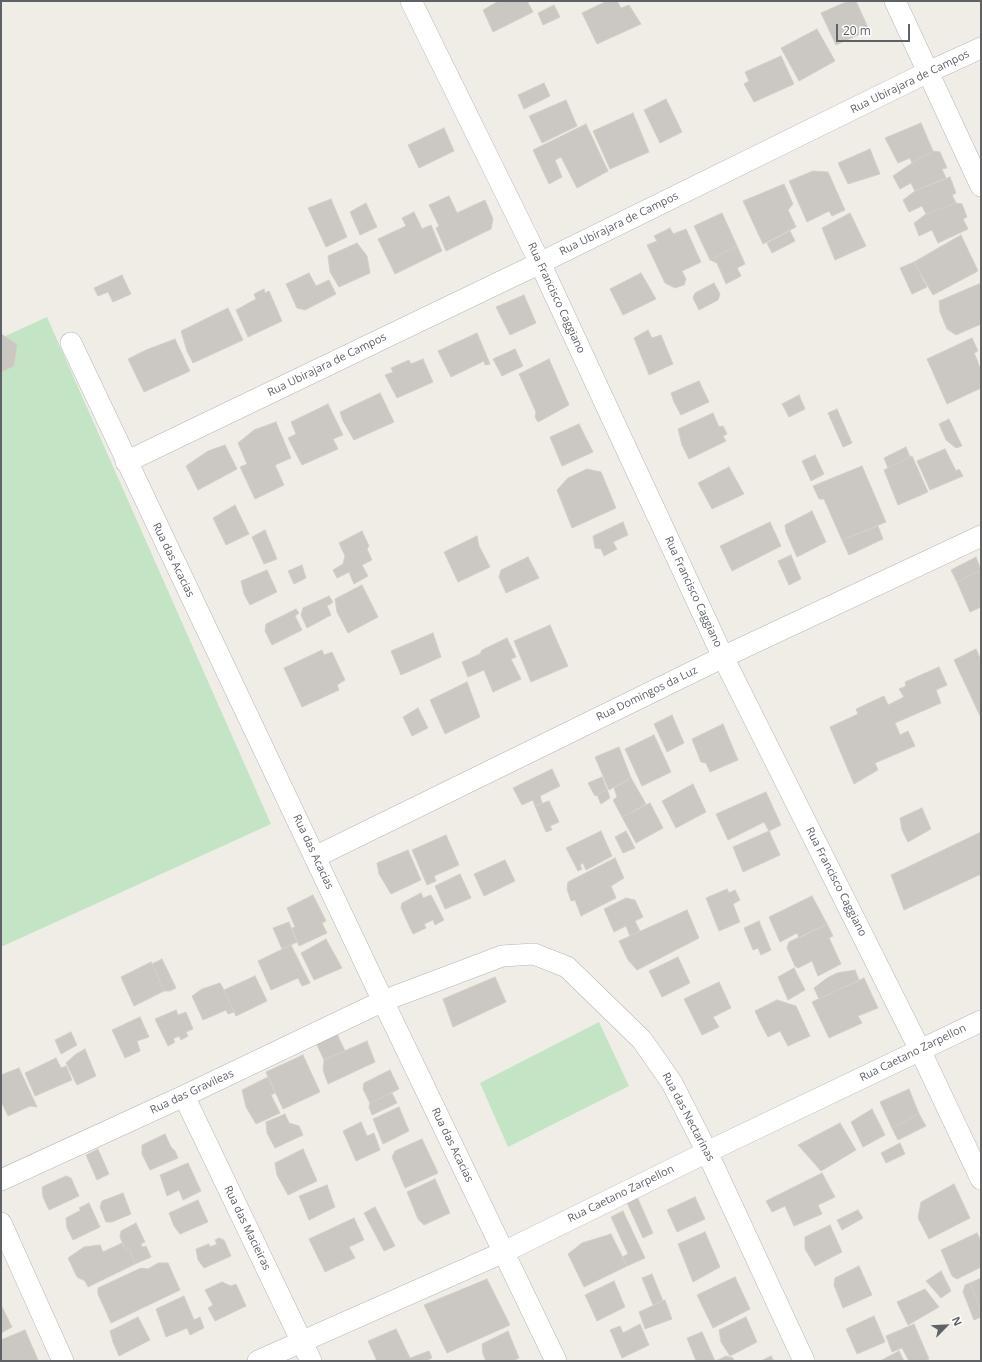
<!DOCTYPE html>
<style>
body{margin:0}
#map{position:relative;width:982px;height:1362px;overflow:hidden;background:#efede6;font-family:"Open Sans",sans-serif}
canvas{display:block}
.frame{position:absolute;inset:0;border:2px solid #5e6166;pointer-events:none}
.north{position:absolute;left:926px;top:1306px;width:40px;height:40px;-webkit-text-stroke:3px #fff;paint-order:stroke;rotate:66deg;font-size:11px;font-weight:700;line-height:16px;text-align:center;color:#5e6166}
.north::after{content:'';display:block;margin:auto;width:14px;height:18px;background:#5e6166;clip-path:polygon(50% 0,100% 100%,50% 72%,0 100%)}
.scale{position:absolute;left:836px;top:24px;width:74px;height:18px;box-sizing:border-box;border:2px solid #5e6166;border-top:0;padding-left:5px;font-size:12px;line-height:14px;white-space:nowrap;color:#5e6166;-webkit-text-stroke:3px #fff;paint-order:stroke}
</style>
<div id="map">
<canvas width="982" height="1362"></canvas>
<div class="frame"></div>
<div class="north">N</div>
<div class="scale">20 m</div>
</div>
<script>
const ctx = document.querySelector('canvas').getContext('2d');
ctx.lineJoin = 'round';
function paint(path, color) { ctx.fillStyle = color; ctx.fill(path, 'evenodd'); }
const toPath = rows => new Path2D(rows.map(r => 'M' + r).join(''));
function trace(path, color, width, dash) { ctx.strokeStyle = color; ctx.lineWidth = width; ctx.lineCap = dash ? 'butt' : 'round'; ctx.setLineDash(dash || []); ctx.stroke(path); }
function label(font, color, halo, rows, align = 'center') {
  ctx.font = font + ' "Open Sans",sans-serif'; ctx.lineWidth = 4; ctx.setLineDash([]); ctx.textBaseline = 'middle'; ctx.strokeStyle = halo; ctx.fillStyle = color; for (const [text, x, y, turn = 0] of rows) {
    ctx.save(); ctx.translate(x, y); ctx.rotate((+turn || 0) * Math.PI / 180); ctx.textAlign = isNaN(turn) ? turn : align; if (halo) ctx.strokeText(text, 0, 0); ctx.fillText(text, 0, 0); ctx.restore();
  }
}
paint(toPath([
 [47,317,271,824,1,947,1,338],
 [599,1022,629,1086,508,1147,480,1083]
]), '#c4e5c5');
const building = toPath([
 [499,1,527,1,533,12,493,32,483,10,499,1],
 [607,1,617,1,621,8,629,5,641,24,597,44,582,13,607,1],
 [848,1,856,1,869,30,836,45,821,13,848,1],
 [554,5,560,17,543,25,538,13,554,5],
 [817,29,835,61,799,81,781,48,817,29],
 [781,56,794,84,754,102,744,84,749,81,745,72,781,56],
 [544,83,550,96,524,109,518,95,544,83],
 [666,99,682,132,660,143,644,110,666,99],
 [566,100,577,126,542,143,529,116,566,100],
 [633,113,649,152,610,169,593,131,633,113],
 [921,123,933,151,912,163,910,158,898,163,885,138,921,123],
 [586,124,608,171,577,188,561,157,555,160,562,177,549,184,533,150,586,124],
 [444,128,454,151,419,168,408,145,444,128],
 [870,149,880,174,848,184,838,163,870,149],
 [933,151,940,152,947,168,942,169,946,178,915,191,911,183,900,189,893,176,912,163,933,151],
 [813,171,828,172,845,210,832,216,829,211,807,222,789,181,813,171],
 [950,177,956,193,952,195,956,203,926,214,922,206,909,212,903,200,915,191,950,177],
 [784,184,793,204,788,210,796,227,763,244,743,201,784,184],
 [449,196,457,213,485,200,493,219,491,229,446,251,436,228,439,226,429,205,449,196],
 [331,199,347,237,326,247,308,208,331,199],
 [366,203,377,227,360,235,350,212,366,203],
 [956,203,962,204,967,217,963,219,968,229,938,243,932,230,919,236,914,223,926,214,956,203],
 [414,212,422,229,431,225,442,251,395,274,378,239,406,226,402,218,414,212],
 [722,213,737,246,710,260,694,226,722,213],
 [850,213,866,246,835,260,822,228,850,213],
 [670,228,673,234,686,229,701,262,682,271,686,279,684,285,675,288,665,283,647,245,657,241,654,236,670,228],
 [790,231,795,241,772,253,767,243,790,231],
 [961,235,978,271,933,295,914,262,961,235],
 [357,243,367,256,370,273,339,287,330,272,328,256,357,243],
 [737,246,745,264,737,268,741,276,726,284,717,263,710,260,737,246],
 [914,262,927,287,912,294,900,268,914,262],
 [309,273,316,286,329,280,336,294,305,310,297,308,286,284,309,273],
 [641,273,656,299,623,315,610,289,641,273],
 [122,275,131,294,113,302,108,292,98,296,94,288,122,275],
 [714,283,720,294,718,300,699,310,693,298,695,293,714,283],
 [981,283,981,324,956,335,947,329,940,312,939,301,981,283],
 [264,289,265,293,269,291,282,321,248,337,236,310,256,299,254,294,264,289],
 [524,295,536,323,510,335,496,307,524,295],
 [228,308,243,340,193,363,187,351,181,331,228,308],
 [648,330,652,338,661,335,673,364,649,375,634,338,648,330],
 [477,333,490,364,485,365,484,361,451,377,438,351,477,333],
 [1,334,17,344,14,366,1,372,1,334],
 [972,338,978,351,974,353,981,370,981,388,947,404,927,359,972,338],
 [175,339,190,371,144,392,128,359,146,350,175,339],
 [515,349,523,366,502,376,493,359,515,349],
 [423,359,433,382,397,398,385,375,393,372,391,368,409,360,411,364,423,359],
 [549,359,569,405,538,422,535,417,536,412,519,374,549,359],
 [699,381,709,402,681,415,674,402,671,393,699,381],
 [380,393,394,422,354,440,343,421,340,412,380,393],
 [799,395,805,409,789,417,782,404,799,395],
 [328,404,343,435,333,439,338,449,302,465,288,438,296,434,291,422,328,404],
 [837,409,852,443,843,447,828,413,837,409],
 [713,413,719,427,723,426,727,434,723,436,726,441,689,459,682,445,678,429,713,413],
 [949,419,962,446,956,448,946,440,939,424,949,419],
 [276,422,291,458,275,465,284,485,255,499,240,467,247,464,238,443,254,430,276,422],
 [579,424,593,452,562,466,550,437,579,424],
 [225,445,237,469,198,490,186,466,208,451,225,445],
 [906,447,910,457,888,468,884,458,906,447],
 [945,449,956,471,959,469,963,476,930,490,917,461,945,449],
 [815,455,824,474,811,481,802,461,815,455],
 [912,456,928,492,898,505,884,470,912,456],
 [862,466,886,522,842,540,824,499,819,499,813,486,862,466],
 [729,467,744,494,712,509,698,483,729,467],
 [587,469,601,472,616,508,572,528,557,490,568,478,587,469],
 [235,505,249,534,226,545,213,518,235,505],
 [812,511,826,542,797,557,786,532,785,525,812,511],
 [623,522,628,535,613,542,617,549,604,556,601,549,595,548,593,536,623,522],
 [770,522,781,546,732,571,720,546,770,522],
 [878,526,883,539,849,555,842,540,878,526],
 [265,530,277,559,264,564,252,537,265,530],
 [362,531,369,546,367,549,372,560,362,565,368,576,354,584,349,572,337,578,333,570,343,564,345,556,339,543,362,531],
 [477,536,479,546,490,567,458,582,444,552,477,536],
 [791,555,801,579,789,585,778,561,791,555],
 [528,557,539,578,506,593,499,577,501,570,528,557],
 [976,557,981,570,957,582,951,570,976,557],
 [302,565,306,578,294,584,288,571,302,565],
 [267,570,277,592,250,605,244,594,241,581,267,570],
 [981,570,981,607,970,612,957,582,981,570],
 [362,585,378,617,348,633,337,612,335,599,362,585],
 [329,596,333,602,327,606,331,615,307,628,301,615,303,608,329,596],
 [296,609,299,613,295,616,302,630,272,645,265,631,266,624,296,609],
 [550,625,568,666,531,682,514,641,550,625],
 [433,633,441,657,401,675,391,651,433,633],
 [507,638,516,657,511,659,521,679,493,692,484,670,468,677,462,662,480,654,482,650,507,638],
 [976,649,981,660,981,718,954,660,976,649],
 [322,650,324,655,332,652,345,680,337,685,339,690,302,707,284,668,322,650],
 [939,667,947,685,936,690,941,703,895,723,900,735,908,731,915,746,875,763,878,770,854,784,830,727,858,714,856,709,884,696,888,705,904,697,899,689,906,686,905,682,939,667],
 [467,682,480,717,445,734,430,700,467,682],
 [418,708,428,728,412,736,403,717,418,708],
 [672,715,684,743,667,752,654,724,672,715],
 [723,724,738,760,710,772,706,763,701,762,692,739,723,724],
 [654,735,671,772,642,786,625,749,654,735],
 [619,747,631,778,609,790,595,757,619,747],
 [552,769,560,786,540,796,542,803,535,806,533,800,522,805,513,788,552,769],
 [602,777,607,789,595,796,588,783,602,777],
 [631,778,646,804,622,817,613,800,617,797,614,788,631,778],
 [693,784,706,812,676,828,662,801,693,784],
 [607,789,610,798,601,804,597,795,607,789],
 [766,792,781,825,769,831,764,822,728,840,716,814,766,792],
 [549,801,559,822,550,826,552,830,546,832,535,806,549,801],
 [650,803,663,828,636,843,622,817,650,803],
 [922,808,931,829,908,842,902,830,900,818,922,808],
 [601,831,612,856,586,870,583,863,580,865,582,869,578,871,566,848,601,831],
 [626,831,635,848,623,853,615,837,626,831],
 [769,831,780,855,743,872,733,847,769,831],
 [981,832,981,874,904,910,891,875,981,832],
 [446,835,459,865,434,876,436,881,427,885,412,850,446,835],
 [408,850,421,880,391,894,379,874,377,863,408,850],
 [615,858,624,878,611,886,616,898,581,916,575,900,571,901,567,889,568,882,615,858],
 [505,860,515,881,484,896,474,874,505,860],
 [460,874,471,898,445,909,435,886,460,874],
 [727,889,729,893,735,890,740,900,733,904,740,922,719,931,706,898,727,889],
 [421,893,423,898,431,895,444,920,435,925,433,920,424,924,426,928,413,934,401,908,402,903,421,893],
 [313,895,326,921,322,923,327,933,299,946,292,928,295,927,287,908,313,895],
 [812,896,827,924,799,938,797,933,780,942,769,917,812,896],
 [626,898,635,900,643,917,635,921,640,931,630,936,626,926,614,932,604,909,626,898],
 [687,910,699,938,637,970,628,960,619,941,687,910],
 [759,921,771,950,761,955,758,948,753,950,744,928,759,921],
 [289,922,297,942,282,949,273,928,289,922],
 [827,924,833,936,829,938,841,964,818,976,812,961,798,968,795,966,787,948,789,942,827,924],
 [326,939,342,968,314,980,301,953,326,939],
 [291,945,310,983,302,986,298,978,271,990,258,961,291,945],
 [678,957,690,983,662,997,649,971,678,957],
 [162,959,176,988,170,991,164,991,152,964,162,959],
 [151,962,164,991,134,1006,121,977,151,962],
 [794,968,805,990,788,1000,778,977,794,968],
 [855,970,859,980,819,999,814,988,827,978,837,973,855,970],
 [255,976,267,1001,236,1016,224,990,255,976],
 [495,977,506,1002,453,1027,443,999,495,977],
 [864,978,878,1008,858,1016,862,1023,829,1038,812,1002,864,978],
 [719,982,731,1008,713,1017,719,1027,702,1035,684,999,719,982],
 [220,983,224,990,234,1012,228,1014,226,1010,203,1020,192,996,202,989,220,983],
 [777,1000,796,1006,810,1036,788,1046,780,1031,768,1037,760,1022,755,1011,777,1000],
 [176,1010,178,1015,186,1012,193,1029,186,1032,188,1036,181,1040,179,1036,173,1039,175,1042,168,1046,155,1019,176,1010],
 [140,1017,149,1037,137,1041,140,1051,125,1058,112,1030,140,1017],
 [71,1032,77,1045,61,1054,55,1040,71,1032],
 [337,1034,345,1051,324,1060,316,1043,337,1034],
 [367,1041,375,1062,328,1084,323,1070,324,1060,367,1041],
 [85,1049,96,1076,77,1085,66,1063,76,1054,85,1049],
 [303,1055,320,1092,283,1109,266,1072,303,1055],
 [56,1058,61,1068,66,1066,72,1080,35,1096,25,1073,56,1058],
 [19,1068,37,1107,30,1106,8,1116,1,1101,1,1075,19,1068],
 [390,1070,399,1089,370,1103,363,1089,364,1083,390,1070],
 [268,1077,275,1093,271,1095,280,1113,256,1124,246,1107,242,1090,268,1077],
 [909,1089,919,1114,892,1128,880,1102,909,1089],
 [392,1093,397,1103,372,1115,369,1107,370,1103,392,1093],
 [399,1107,409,1131,383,1144,373,1119,399,1107],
 [872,1109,885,1135,863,1147,851,1122,872,1109],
 [285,1114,289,1123,299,1126,303,1135,275,1148,267,1133,266,1122,285,1114],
 [919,1114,926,1126,898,1140,892,1128,919,1114],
 [361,1122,367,1136,374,1133,380,1150,356,1161,343,1131,361,1122],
 [840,1123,856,1150,821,1171,798,1145,840,1123],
 [165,1134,171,1147,175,1151,178,1158,150,1170,142,1154,142,1145,165,1134],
 [422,1139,438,1173,405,1188,392,1157,395,1151,422,1139],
 [900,1143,905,1154,886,1163,881,1153,900,1143],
 [98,1149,109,1174,97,1180,86,1155,98,1149],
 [303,1149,317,1181,288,1195,277,1175,275,1163,303,1149],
 [188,1163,201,1191,183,1200,179,1190,167,1196,160,1175,188,1163],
 [822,1173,835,1197,818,1205,822,1214,794,1226,785,1206,772,1212,766,1201,822,1173],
 [66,1176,71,1178,79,1196,49,1210,43,1197,42,1187,66,1176],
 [435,1179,450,1213,424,1225,418,1219,407,1192,435,1179],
 [954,1184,970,1218,929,1239,918,1218,921,1202,954,1184],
 [327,1185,335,1207,309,1220,299,1196,327,1185],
 [635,1192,653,1233,643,1238,624,1196,635,1192],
 [123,1193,131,1214,112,1222,106,1222,100,1207,102,1201,123,1193],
 [695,1197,705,1219,677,1232,667,1210,695,1197],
 [198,1200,208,1222,180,1234,174,1226,169,1213,198,1200],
 [89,1203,100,1227,73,1240,67,1228,66,1218,81,1210,79,1208,89,1203],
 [375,1207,395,1246,384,1251,364,1213,375,1207],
 [858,1210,863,1218,842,1230,837,1220,858,1210],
 [623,1211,645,1258,627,1266,622,1257,628,1254,611,1217,623,1211],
 [354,1218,364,1240,349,1247,355,1258,325,1272,309,1239,354,1218],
 [136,1223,145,1242,141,1244,142,1247,146,1246,151,1257,135,1264,130,1250,125,1249,120,1237,121,1231,136,1223],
 [830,1225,842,1252,815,1266,805,1249,805,1237,830,1225],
 [705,1232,720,1267,693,1282,678,1244,705,1232],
 [977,1233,981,1241,981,1267,957,1279,952,1276,941,1250,977,1233],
 [611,1234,627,1266,584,1287,568,1254,582,1243,611,1234],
 [219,1238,224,1240,231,1256,204,1268,198,1260,196,1249,209,1244,210,1247,217,1244,215,1240,219,1238],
 [122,1243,125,1249,130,1250,135,1264,88,1287,85,1281,77,1277,68,1258,84,1247,100,1245,103,1252,122,1243],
 [158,1263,168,1263,180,1290,111,1323,98,1294,98,1288,141,1268,148,1269,158,1263],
 [859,1266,872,1295,843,1308,834,1285,835,1278,859,1266],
 [941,1271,951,1291,941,1298,926,1281,941,1271],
 [652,1274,663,1301,653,1305,642,1278,652,1274],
 [735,1277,750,1309,713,1328,697,1295,735,1277],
 [981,1278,981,1310,970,1283,981,1278],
 [487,1279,510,1325,447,1353,424,1305,487,1279],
 [614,1281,625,1307,597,1321,585,1295,614,1281],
 [222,1282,231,1286,236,1284,246,1306,215,1321,208,1308,213,1305,205,1290,222,1282],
 [970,1283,981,1310,981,1317,974,1320,963,1292,965,1285,970,1283],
 [925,1289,939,1307,908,1325,897,1302,925,1289],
 [184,1296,194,1320,200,1317,204,1328,190,1335,187,1328,166,1337,156,1309,184,1296],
 [665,1300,672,1319,645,1329,639,1312,665,1300],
 [1,1305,12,1327,1,1333,1,1305],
 [874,1316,885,1342,857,1354,846,1329,874,1316],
 [138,1317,150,1340,119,1356,113,1342,110,1331,138,1317],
 [746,1317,757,1342,730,1356,721,1342,719,1330,746,1317],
 [640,1324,649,1345,622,1358,610,1330,620,1326,623,1333,640,1324],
 [914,1324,929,1359,925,1361,909,1361,902,1348,892,1352,886,1336,914,1324],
 [396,1329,410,1358,429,1351,432,1358,425,1361,377,1361,368,1341,396,1329],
 [25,1330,38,1360,1,1361,1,1340,25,1330],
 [508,1331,519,1358,512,1361,486,1361,483,1354,482,1344,508,1331],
 [702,1332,715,1361,696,1361,687,1338,702,1332],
 [899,1351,904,1361,880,1361,899,1351],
 [726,1356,733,1358,734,1361,716,1361,726,1356],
 [771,1356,774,1361,761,1361,771,1356]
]);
paint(building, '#cbc8c3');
trace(building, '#d4cfc4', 1);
const minor = toPath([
 [411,1,540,263,723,657,920,1050,981,1179],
 [895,1,981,186],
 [71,343,383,1001,556,1361],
 [126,462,540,263,928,72,981,48],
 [315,857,723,657,981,536],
 [184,1096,311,1361],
 [1,1180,184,1096,383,1001,502,956,534,954,567,967,642,1040,672,1083,707,1152,804,1361],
 [1,1223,63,1361],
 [258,1361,504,1252,707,1152,981,1021]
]);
trace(minor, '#b3b6ba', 22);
trace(minor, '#fff', 21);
label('11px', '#5e6166', '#fff', [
 ["Rua Ubirajara de Campos",910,82,-26],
 ["Rua Ubirajara de Campos",619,224,-26],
 ["Rua Francisco Caggiano",556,298,65],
 ["Rua Ubirajara de Campos",327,365,-26],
 ["Rua das Acacias",173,560,64],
 ["Rua Francisco Caggiano",693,592,65],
 ["Rua Domingos da Luz",647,694,-26],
 ["Rua das Acacias",313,852,65],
 ["Rua Francisco Caggiano",836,882,63],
 ["Rua Caetano Zarpellon",913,1053,-26],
 ["Rua das Gravileas",192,1092,-25],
 ["Rua das Nectarinas",688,1117,62],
 ["Rua das Acacias",452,1145,64],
 ["Rua Caetano Zarpellon",621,1194,-26],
 ["Rua das Macieiras",247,1228,64]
]);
</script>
